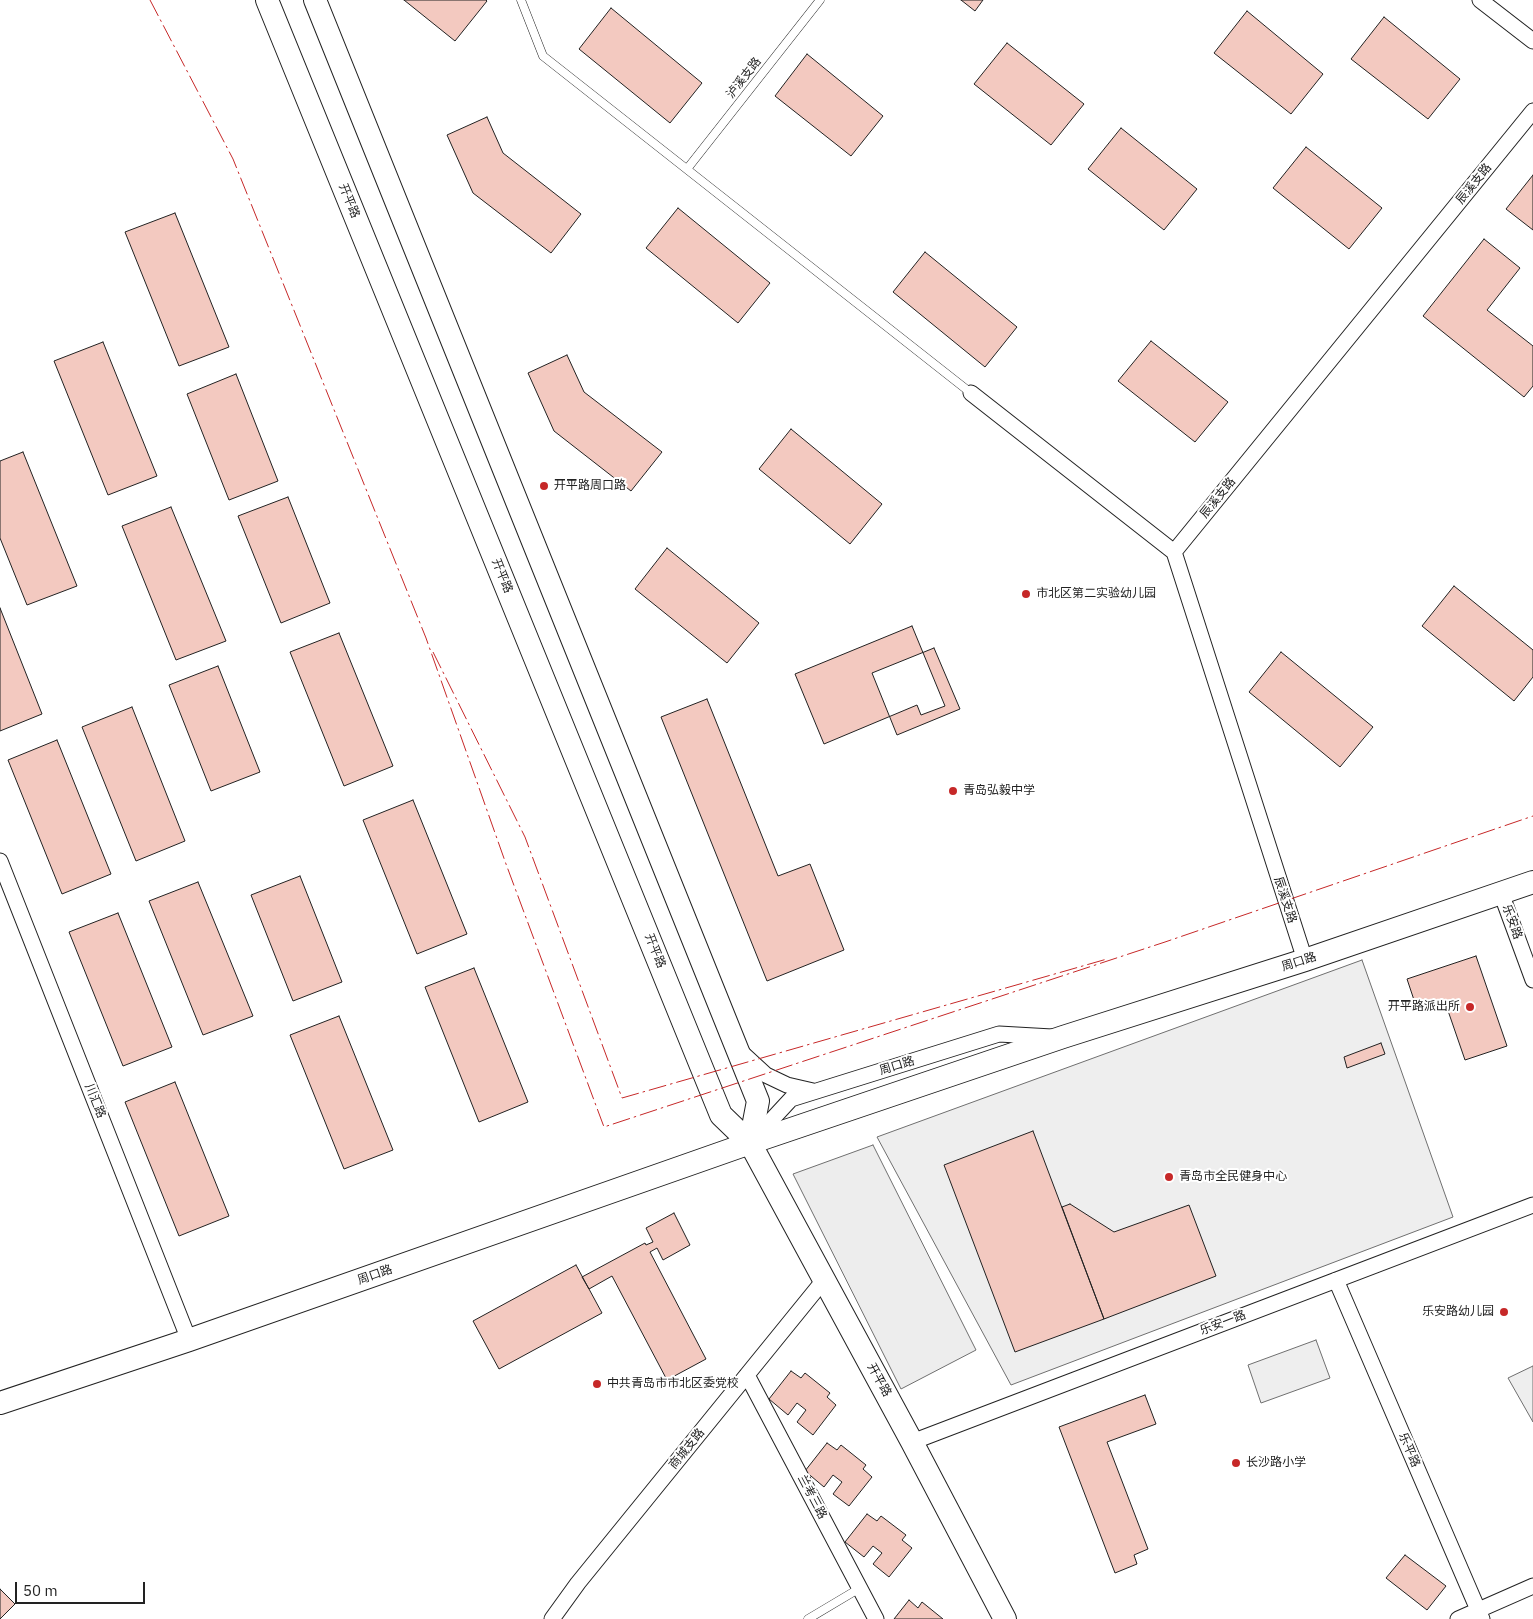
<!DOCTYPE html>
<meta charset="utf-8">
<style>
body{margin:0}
#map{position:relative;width:1533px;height:1619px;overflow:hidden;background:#fff;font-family:"IBM Plex Sans",sans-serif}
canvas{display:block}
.scale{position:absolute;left:15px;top:1582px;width:130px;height:22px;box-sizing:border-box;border:2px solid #222;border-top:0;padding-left:6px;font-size:15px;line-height:18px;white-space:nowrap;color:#222;-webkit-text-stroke:4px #fff;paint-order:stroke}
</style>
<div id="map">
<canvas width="1533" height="1619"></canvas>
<div class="scale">50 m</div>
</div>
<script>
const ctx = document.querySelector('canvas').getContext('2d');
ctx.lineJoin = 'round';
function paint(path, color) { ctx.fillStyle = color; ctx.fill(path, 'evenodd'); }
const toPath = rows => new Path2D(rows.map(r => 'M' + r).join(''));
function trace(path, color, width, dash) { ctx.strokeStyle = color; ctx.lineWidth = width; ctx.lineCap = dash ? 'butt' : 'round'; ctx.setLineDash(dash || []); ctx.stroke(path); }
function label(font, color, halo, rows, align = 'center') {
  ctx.font = font + ' "IBM Plex Sans","Noto Sans SC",sans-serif'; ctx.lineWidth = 4; ctx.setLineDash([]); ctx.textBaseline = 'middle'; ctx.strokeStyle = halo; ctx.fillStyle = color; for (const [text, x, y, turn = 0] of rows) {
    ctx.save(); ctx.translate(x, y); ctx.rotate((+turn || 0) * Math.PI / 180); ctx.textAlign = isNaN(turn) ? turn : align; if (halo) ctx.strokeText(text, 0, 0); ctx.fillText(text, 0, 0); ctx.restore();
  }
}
const green = toPath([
 [1362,960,1453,1217,1011,1385,877,1137,1362,960],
 [1316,1340,1330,1378,1261,1403,1248,1365,1316,1340],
 [1533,1366,1533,1422,1508,1378,1533,1366]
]);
paint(green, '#eee');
trace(green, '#6f6f6f', 1);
const parking = toPath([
 [873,1145,976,1350,901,1389,793,1174,873,1145]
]);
paint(parking, '#ededed');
trace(parking, '#6f6f6f', 1);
const building = toPath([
 [404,0,486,0,487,1,455,41,404,0],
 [961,0,983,0,975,11,961,0],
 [611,8,702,83,670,123,579,49,611,8],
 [1247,11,1323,74,1291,114,1214,53,1247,11],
 [1384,17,1460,79,1428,119,1351,59,1384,17],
 [1007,43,1084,104,1051,145,974,84,1007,43],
 [807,54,883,116,851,156,775,96,807,54],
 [487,117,503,153,581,214,551,253,473,193,447,135,487,117],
 [1121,128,1197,189,1164,230,1088,169,1121,128],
 [1306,147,1382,208,1349,249,1273,188,1306,147],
 [1533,175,1533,230,1506,209,1533,175],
 [678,208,770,283,738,323,646,248,678,208],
 [175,213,229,347,179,366,125,232,175,213],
 [1484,239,1520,268,1487,310,1533,346,1533,386,1524,397,1423,316,1484,239],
 [925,252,1017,327,985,367,893,292,925,252],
 [1151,341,1228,402,1195,442,1118,381,1151,341],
 [103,342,157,476,108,495,54,361,103,342],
 [567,355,584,392,662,452,631,491,554,431,528,373,567,355],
 [236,374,278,481,229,500,187,394,236,374],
 [791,429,882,504,850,544,759,469,791,429],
 [23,452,77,586,27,605,0,538,0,461,23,452],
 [288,497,330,603,281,623,238,516,288,497],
 [171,507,226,641,176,660,122,526,171,507],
 [667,548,759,623,727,663,635,589,667,548],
 [1454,586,1533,650,1533,677,1514,701,1422,626,1454,586],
 [0,608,42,714,0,731,0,608],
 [912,626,945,706,921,715,917,705,824,744,795,674,912,626],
 [339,633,393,766,344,786,290,652,339,633],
 [934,648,960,709,897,735,872,673,934,648],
 [1281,652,1373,727,1340,767,1249,692,1281,652],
 [218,666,260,772,211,791,169,685,218,666],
 [707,699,778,876,810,864,844,950,767,981,661,717,707,699],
 [132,707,185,841,136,861,82,727,132,707],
 [57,740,111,874,62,894,8,760,57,740],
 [413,800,467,934,417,954,363,820,413,800],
 [300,876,342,982,293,1001,251,895,300,876],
 [198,882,253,1016,203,1035,149,901,198,882],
 [118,913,172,1047,123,1066,69,932,118,913],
 [1476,956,1507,1046,1465,1060,1445,1002,1418,1012,1407,979,1476,956],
 [474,968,528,1102,479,1122,425,987,474,968],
 [339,1016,393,1150,344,1169,290,1035,339,1016],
 [1381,1043,1385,1054,1347,1068,1344,1057,1381,1043],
 [175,1082,229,1216,179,1236,125,1102,175,1082],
 [1033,1131,1104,1319,1015,1352,944,1165,1033,1131],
 [1070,1204,1114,1232,1189,1205,1216,1276,1104,1319,1062,1207,1070,1204],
 [674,1213,690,1245,663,1260,657,1248,650,1252,706,1359,667,1380,612,1276,589,1289,582,1277,645,1243,646,1245,653,1242,646,1228,674,1213],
 [576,1265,602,1313,499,1369,473,1321,576,1265],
 [791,1371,801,1378,805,1373,830,1393,827,1397,836,1405,813,1435,797,1422,806,1410,797,1403,788,1415,769,1399,791,1371],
 [1145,1395,1156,1424,1107,1442,1148,1549,1134,1555,1137,1564,1115,1573,1059,1427,1145,1395],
 [827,1443,837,1450,841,1445,866,1465,863,1469,872,1477,849,1506,833,1494,842,1482,833,1475,824,1487,805,1471,827,1443],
 [867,1514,877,1521,881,1516,906,1535,902,1540,912,1548,889,1577,873,1564,882,1553,873,1546,864,1557,845,1542,867,1514],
 [1405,1555,1446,1586,1427,1610,1386,1578,1405,1555],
 [0,1589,15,1604,0,1619,0,1589],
 [909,1600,918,1608,922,1602,943,1619,894,1619,909,1600]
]);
paint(building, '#f3c9c0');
trace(building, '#222', 1);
const lane = toPath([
 [521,0,543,56,971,393],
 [687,169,820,0],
 [808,1619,860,1588]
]);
const street = toPath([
 [1480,0,1533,41],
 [971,393,1174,552],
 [1174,552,1533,111],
 [1174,552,1305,960],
 [0,861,189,1340],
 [1501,893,1533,980],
 [741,1052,766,1075,787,1085,813,1091],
 [753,1140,791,1099,999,1034,1052,1037],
 [1336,1280,1482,1619],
 [747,1375,876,1619],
 [912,1442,1533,1205],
 [552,1619,578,1583,824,1280],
 [1458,1619,1533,1586]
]);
const secondary = toPath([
 [267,0,721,1115,750,1143,912,1442,1005,1619],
 [315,0,758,1101,750,1143],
 [0,1403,189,1340,750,1143,1063,1037,1305,960,1533,882]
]);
trace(lane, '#222', 9);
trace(street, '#222', 17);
trace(secondary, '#222', 24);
trace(lane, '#fff', 8);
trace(street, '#fff', 15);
trace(secondary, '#fff', 22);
trace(toPath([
 [150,0,233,159,426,638,506,864,604,1127,1165,942,1533,816],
 [433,652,525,837,622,1098,1107,959]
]), '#c62828', 1, [18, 4, 2.5, 4]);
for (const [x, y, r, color] of [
 [544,486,5,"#c62828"],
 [1026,594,5,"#c62828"],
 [953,791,5,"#c62828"],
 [1470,1007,5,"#c62828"],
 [1169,1177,5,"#c62828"],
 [1504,1312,5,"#c62828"],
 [597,1384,5,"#c62828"],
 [1236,1463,5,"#c62828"]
]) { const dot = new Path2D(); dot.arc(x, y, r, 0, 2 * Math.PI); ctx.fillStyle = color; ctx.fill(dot); trace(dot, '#fff', 2); }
label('12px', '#222', '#fff', [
 ["泸溪支路",744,78,-52],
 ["辰溪支路",1474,184,-51],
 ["开平路",349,201,68],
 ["辰溪支路",1218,498,-51],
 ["开平路",502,576,68],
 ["辰溪支路",1285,900,72],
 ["乐安路",1512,922,70],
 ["开平路",655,951,68],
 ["周口路",1299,962,-18],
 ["周口路",897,1066,-17],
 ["川汇路",95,1101,68],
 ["周口路",375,1275,-19],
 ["乐安一路",1223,1323,-21],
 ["开平路",879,1380,61],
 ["商城支路",687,1449,-51],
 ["乐平路",1409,1450,67],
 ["兰考三路",812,1497,62]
]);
label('12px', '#222', '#fff', [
 ["开平路周口路",554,486],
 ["市北区第二实验幼儿园",1036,594],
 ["青岛弘毅中学",963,791],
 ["开平路派出所",1460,1007,"right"],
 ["青岛市全民健身中心",1179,1177],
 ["乐安路幼儿园",1494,1312,"right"],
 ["中共青岛市市北区委党校",607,1384],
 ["长沙路小学",1246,1463]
], 'left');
</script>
